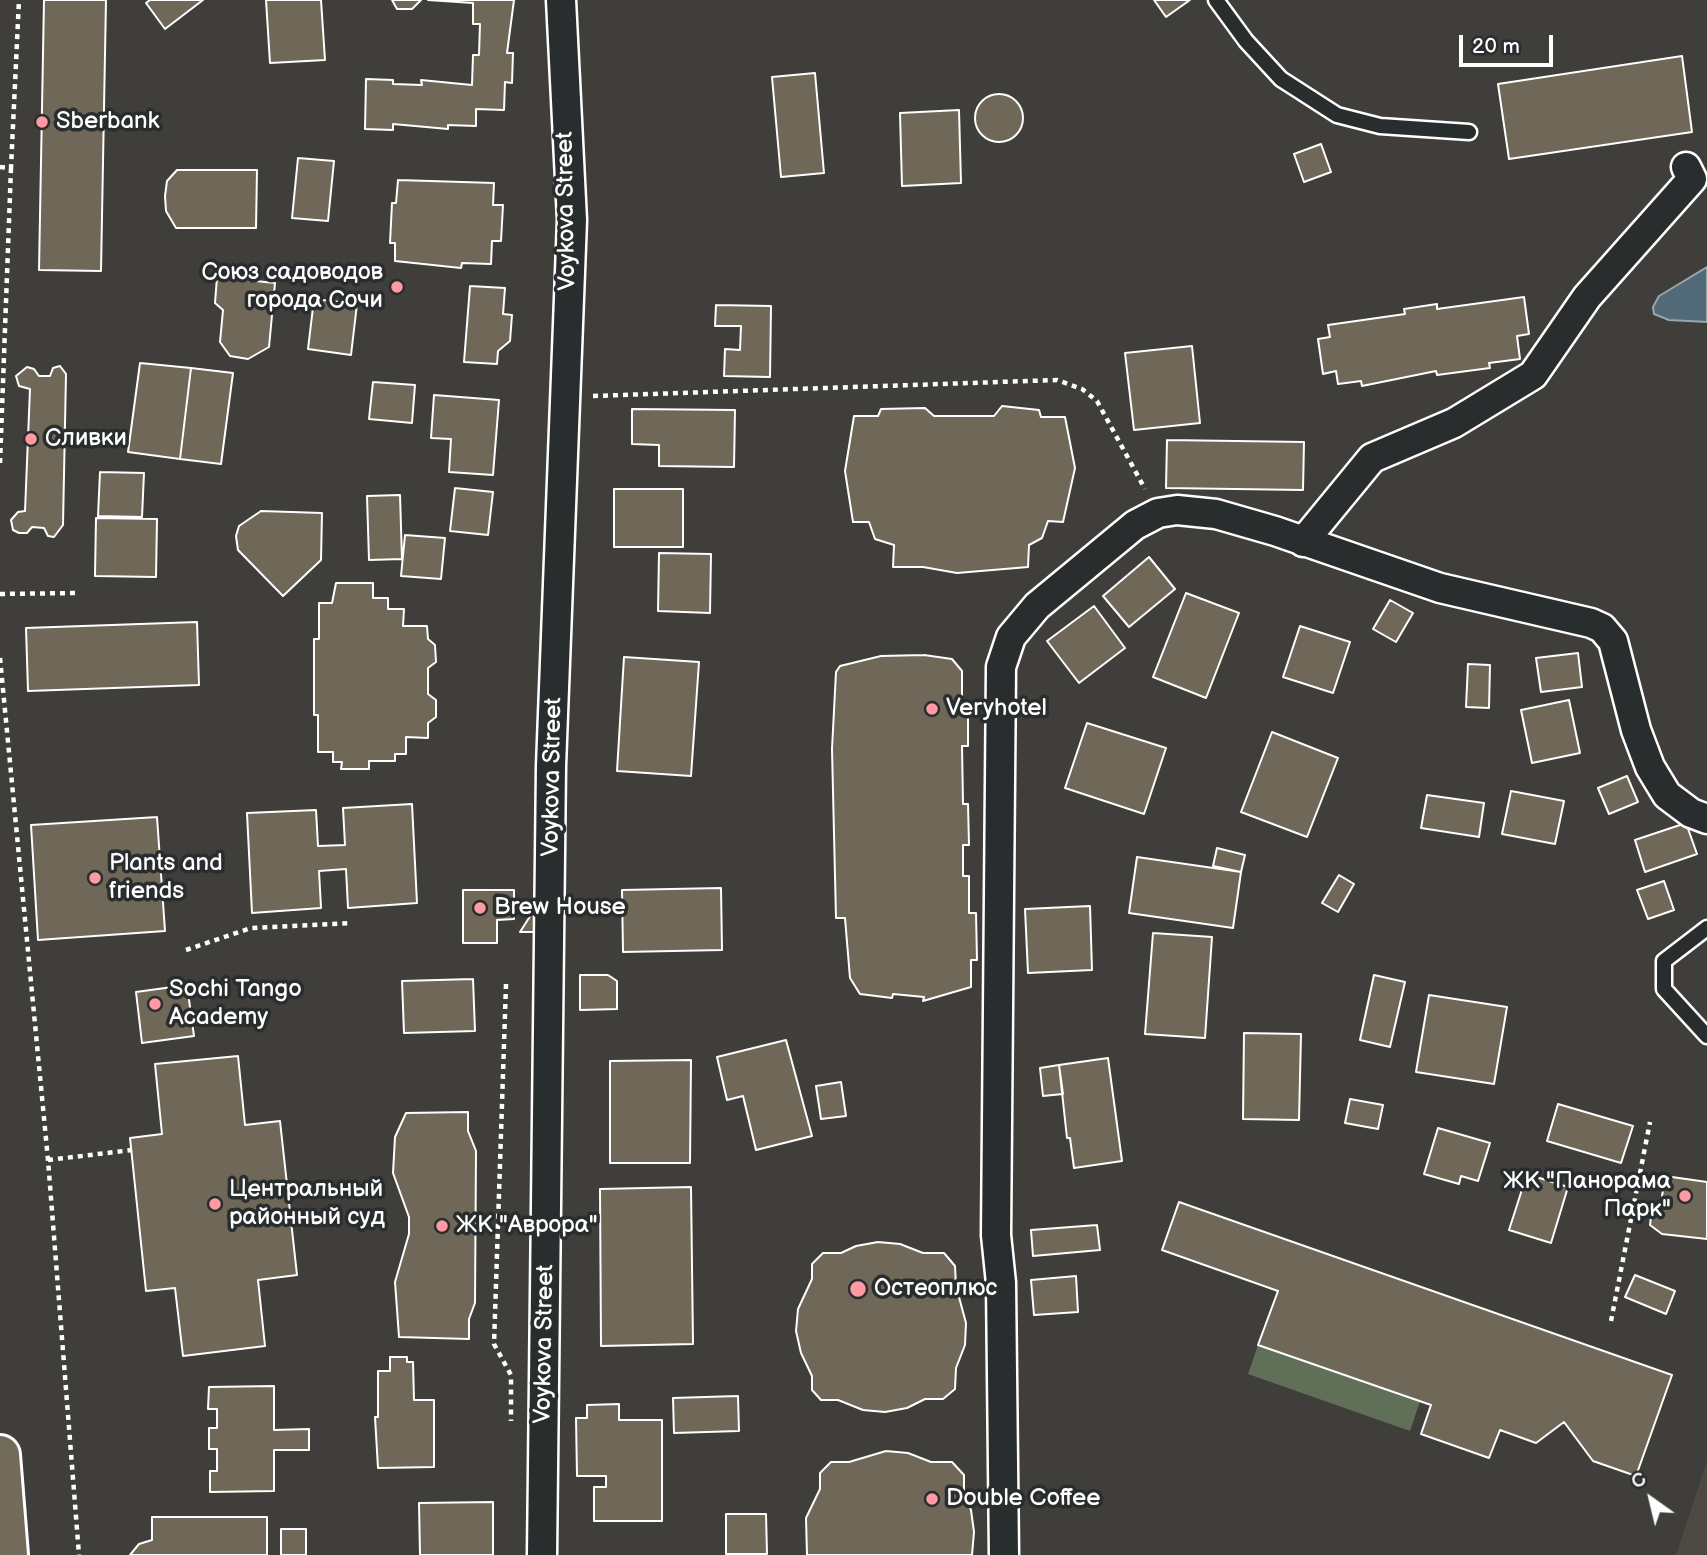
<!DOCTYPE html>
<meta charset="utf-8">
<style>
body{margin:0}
#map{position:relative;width:1707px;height:1555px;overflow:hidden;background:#3f3e3a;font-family:"Balsamiq Sans",sans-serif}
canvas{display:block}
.north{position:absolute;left:1616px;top:1464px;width:70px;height:70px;-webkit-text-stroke:5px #2a2d2e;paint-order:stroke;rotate:326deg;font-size:19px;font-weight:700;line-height:28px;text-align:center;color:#fff}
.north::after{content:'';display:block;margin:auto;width:24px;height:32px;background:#fff;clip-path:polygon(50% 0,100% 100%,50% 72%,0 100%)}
.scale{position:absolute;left:1459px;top:35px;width:94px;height:32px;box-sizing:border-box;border:4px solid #fff;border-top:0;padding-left:9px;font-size:21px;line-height:24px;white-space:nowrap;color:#fff;-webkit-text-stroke:5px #2a2d2e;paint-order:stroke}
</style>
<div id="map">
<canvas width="1707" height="1555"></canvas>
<div class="north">С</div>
<div class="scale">20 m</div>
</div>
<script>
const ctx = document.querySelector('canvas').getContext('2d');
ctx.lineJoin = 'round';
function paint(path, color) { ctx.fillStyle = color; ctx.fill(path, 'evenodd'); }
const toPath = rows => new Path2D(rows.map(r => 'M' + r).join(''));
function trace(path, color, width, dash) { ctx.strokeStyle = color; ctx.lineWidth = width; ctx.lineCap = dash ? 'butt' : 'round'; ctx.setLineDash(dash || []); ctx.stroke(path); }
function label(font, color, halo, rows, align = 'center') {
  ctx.font = font + ' "Balsamiq Sans",sans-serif'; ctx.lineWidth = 7; ctx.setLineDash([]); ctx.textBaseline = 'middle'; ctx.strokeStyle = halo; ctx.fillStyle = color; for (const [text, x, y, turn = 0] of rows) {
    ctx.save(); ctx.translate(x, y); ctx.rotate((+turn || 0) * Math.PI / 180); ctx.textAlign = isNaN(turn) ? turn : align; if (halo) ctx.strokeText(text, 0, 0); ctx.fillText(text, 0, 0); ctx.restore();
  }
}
paint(toPath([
 [1707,1461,1707,1555,1676,1555]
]), '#4d4a43');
paint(toPath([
 [1258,1345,1420,1401,1410,1431,1248,1374]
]), '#607058');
const water = toPath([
 [1707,267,1707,322,1669,320,1654,314,1653,307,1659,296,1707,267]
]);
paint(water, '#526977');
trace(water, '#97a5ad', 2);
const building = toPath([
 [44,0,106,0,101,271,39,270,44,0],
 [150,0,203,0,165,29,146,3,150,0],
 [266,0,321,0,325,60,270,63,266,0],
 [392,0,421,0,412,9,397,9,392,0],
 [428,0,514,0,507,53,513,53,512,83,505,82,504,110,476,109,476,126,448,125,448,129,393,124,393,130,365,129,366,79,393,80,393,84,422,85,421,80,472,85,473,55,479,55,480,24,473,24,473,3,428,0],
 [1154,0,1190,0,1166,17,1154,0],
 [1682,56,1692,132,1509,159,1498,84,1682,56],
 [815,73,824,173,781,177,772,77,815,73],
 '975 118a24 24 0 1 1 48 0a24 24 0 1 1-48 0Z',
 [959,110,961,183,902,186,900,113,959,110],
 [1321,144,1331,172,1304,182,1294,154,1321,144],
 [298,158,334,161,328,221,292,218,298,158],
 [177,170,257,170,256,228,176,228,166,211,165,196,167,181,177,170],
 [398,180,494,183,493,205,503,205,501,241,492,241,491,264,462,263,461,268,395,261,395,243,390,243,392,203,396,203,398,180],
 [217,277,275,283,269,347,248,359,230,356,220,342,223,310,215,303,217,277],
 [470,286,505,288,503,314,512,315,510,341,498,351,497,364,464,362,470,286],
 [1524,297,1529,334,1517,336,1520,359,1489,363,1490,368,1437,375,1436,371,1362,386,1361,381,1338,384,1336,371,1323,374,1318,339,1330,337,1328,325,1405,314,1404,309,1437,304,1437,309,1524,297],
 [314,299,357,304,351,355,308,349,314,299],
 [716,305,771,306,770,377,724,376,725,349,740,350,741,326,715,326,716,305],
 [1192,346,1200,423,1134,430,1125,353,1192,346],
 [140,363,191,368,180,459,128,452,140,363],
 [60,366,66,374,63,525,54,537,48,536,44,528,32,527,27,533,19,533,13,530,11,520,18,512,25,511,30,389,19,386,16,376,27,367,34,369,39,376,50,376,53,368,60,366],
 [191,368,233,373,221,464,180,459,191,368],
 [373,382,415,385,412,423,369,419,373,382],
 [434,395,499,400,493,475,449,472,451,439,431,438,434,395],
 [1002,406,1039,410,1041,417,1065,417,1075,468,1063,522,1048,521,1042,538,1029,545,1028,567,957,573,923,567,893,567,894,545,875,539,869,522,853,522,845,471,854,416,878,416,881,409,925,408,934,416,994,416,1002,406],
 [632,409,735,410,734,467,659,466,659,445,632,444,632,409],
 [1167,440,1304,442,1303,490,1166,488,1167,440],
 [100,472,144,473,142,517,98,516,100,472],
 [455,488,493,492,488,535,450,531,455,488],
 [614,489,683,489,683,547,614,547,614,489],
 [400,495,402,559,369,560,367,496,400,495],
 [261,511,322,513,321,560,283,596,238,550,236,536,239,526,261,511],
 [96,518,157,519,156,577,95,576,96,518],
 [405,535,445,538,441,579,401,576,405,535],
 [659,553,711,554,710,613,658,611,659,553],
 [1149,557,1175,589,1129,627,1103,596,1149,557],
 [336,583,373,583,373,598,388,598,388,609,404,609,403,626,427,626,428,639,435,645,436,662,428,668,428,694,436,700,436,717,428,723,428,738,406,737,406,754,395,754,395,761,369,761,369,769,341,769,342,762,333,762,333,752,318,752,318,715,314,715,314,639,319,639,319,603,332,603,336,583],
 [1186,593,1239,613,1206,698,1153,677,1186,593],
 [1390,600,1413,613,1396,642,1373,629,1390,600],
 [1094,606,1125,648,1079,683,1047,641,1094,606],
 [197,622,199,685,28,691,26,628,197,622],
 [1300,626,1350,642,1333,693,1283,677,1300,626],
 [1578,653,1582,687,1541,692,1536,658,1578,653],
 [924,655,952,659,962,671,962,702,968,702,968,746,962,746,963,804,968,804,969,845,963,845,963,876,969,876,969,913,976,913,977,960,971,960,971,987,923,1001,924,997,893,994,892,998,860,994,850,978,845,918,836,918,832,749,836,672,840,666,881,656,924,655],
 [624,657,699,662,691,776,617,771,624,657],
 [1468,664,1490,665,1489,708,1466,707,1468,664],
 [1569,700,1580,753,1532,763,1521,710,1569,700],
 [1087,723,1166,748,1144,814,1065,788,1087,723],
 [1272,732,1338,758,1307,837,1241,812,1272,732],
 [1627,776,1638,802,1609,814,1598,788,1627,776],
 [1511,791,1564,801,1555,844,1502,834,1511,791],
 [1427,795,1484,803,1479,837,1421,828,1427,795],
 [412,804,417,903,348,908,346,869,319,871,321,908,252,913,247,813,316,810,318,846,345,845,343,808,412,804],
 [157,817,165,931,38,940,31,825,157,817],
 [1686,823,1697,854,1645,872,1635,840,1686,823],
 [1217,848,1245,855,1241,872,1213,866,1217,848],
 [1137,857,1241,872,1233,928,1129,913,1137,857],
 [1339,875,1354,884,1338,912,1322,903,1339,875],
 [1664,881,1674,910,1648,919,1637,890,1664,881],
 [721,888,722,950,623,952,622,890,721,888],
 [463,890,514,890,514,919,497,920,497,943,463,943,463,890],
 [1090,906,1092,970,1028,973,1025,909,1090,906],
 [536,907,536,932,520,932,536,907],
 [1153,933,1212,937,1205,1038,1145,1034,1153,933],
 [580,975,608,975,617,981,617,1009,580,1010,580,975],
 [1374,975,1405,982,1390,1047,1360,1040,1374,975],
 [473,979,475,1031,404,1033,402,981,473,979],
 [187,985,194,1036,142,1043,136,992,187,985],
 [1429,995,1507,1007,1494,1084,1416,1072,1429,995],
 [1244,1033,1301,1034,1299,1120,1243,1119,1244,1033],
 [786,1040,812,1136,756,1150,743,1096,727,1100,717,1057,786,1040],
 [238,1056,245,1125,280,1121,297,1275,258,1280,265,1346,183,1356,175,1288,146,1291,130,1138,162,1134,155,1064,238,1056],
 [1108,1058,1122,1161,1074,1168,1070,1138,1067,1138,1059,1065,1108,1058],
 [691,1060,690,1163,610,1163,610,1061,691,1060],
 [1059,1065,1063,1094,1043,1096,1040,1068,1059,1065],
 [841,1082,846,1116,821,1119,816,1086,841,1082],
 [1350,1099,1383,1105,1378,1129,1345,1123,1350,1099],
 [1558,1104,1633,1126,1621,1163,1547,1141,1558,1104],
 [468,1112,468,1131,476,1151,475,1303,469,1319,469,1339,399,1337,395,1282,409,1234,409,1217,393,1173,395,1137,406,1113,468,1112],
 [1438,1128,1490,1143,1478,1181,1461,1176,1459,1184,1424,1174,1438,1128],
 [1527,1174,1568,1187,1551,1243,1509,1230,1527,1174],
 [1665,1176,1707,1182,1707,1239,1662,1234,1650,1225,1651,1217,1660,1210,1665,1176],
 [691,1187,693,1344,601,1346,600,1189,691,1187],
 [1179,1202,1672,1375,1636,1476,1593,1461,1564,1422,1536,1443,1500,1430,1489,1458,1421,1434,1431,1405,1258,1345,1278,1291,1162,1250,1179,1202],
 [1097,1225,1100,1250,1033,1256,1031,1230,1097,1225],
 [878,1242,900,1244,923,1253,944,1253,955,1266,956,1286,966,1323,965,1345,956,1368,955,1389,943,1399,925,1399,907,1408,885,1412,863,1410,838,1400,821,1400,812,1390,812,1376,801,1353,796,1331,798,1309,812,1279,812,1264,823,1253,841,1253,856,1246,878,1242],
 [1635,1275,1675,1291,1666,1314,1625,1297,1635,1275],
 [1076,1276,1078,1312,1034,1315,1031,1280,1076,1276],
 [390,1357,407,1357,407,1362,413,1362,414,1400,434,1400,434,1467,378,1468,375,1417,378,1417,378,1371,390,1371,390,1357],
 [274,1386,274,1430,309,1429,309,1450,274,1450,274,1491,210,1492,210,1471,217,1471,217,1449,209,1449,209,1428,217,1428,217,1409,208,1409,209,1387,274,1386],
 [738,1396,739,1431,674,1433,673,1398,738,1396],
 [619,1404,619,1420,662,1420,662,1521,594,1521,594,1487,606,1487,606,1476,577,1476,576,1418,587,1418,587,1405,619,1404],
 [886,1451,908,1453,931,1462,952,1462,964,1475,964,1495,971,1510,974,1532,972,1555,807,1555,806,1518,820,1489,820,1473,831,1462,849,1462,886,1451],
 [493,1502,493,1555,420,1555,419,1503,493,1502],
 [726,1514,766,1514,767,1554,726,1554,726,1514],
 [152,1517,267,1517,267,1555,130,1555,139,1544,152,1540,152,1517],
 [281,1529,306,1529,306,1555,281,1555,281,1529]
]);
paint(building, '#6f6757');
trace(building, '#fff', 2);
const lane = toPath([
 [1216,0,1246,41,1281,79,1337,115,1380,126,1469,132],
 [1707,928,1664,961,1664,989,1707,1036]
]);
const street = toPath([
 [1303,542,1372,458,1454,423,1533,375,1587,297,1692,179,1686,167],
 [542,1555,551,766,572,220,561,0],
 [1004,1555,1001,1283,996,1235,1001,667,1011,637,1037,606,1135,525,1158,513,1177,510,1216,514,1275,531,1440,588,1591,623,1602,628,1613,641,1636,730,1650,767,1667,795,1691,813,1707,819]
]);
const primary = toPath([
 [0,1455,8,1555]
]);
trace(lane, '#fff', 19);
trace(street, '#fff', 33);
trace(primary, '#fff', 44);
trace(toPath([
 [0,167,11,168,19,0],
 [593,396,1057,380,1082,389,1097,401,1145,489],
 [0,463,11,168],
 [0,594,75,593],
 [0,658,48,1160,79,1555],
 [186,950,251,928,352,923],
 [506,984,494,1344,511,1375,511,1421],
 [48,1160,132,1150],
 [1611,1321,1650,1122]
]), '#fff', 4.5, [5, 5]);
trace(lane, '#2a2d2e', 14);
trace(street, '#2a2d2e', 28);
trace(primary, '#736b5a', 38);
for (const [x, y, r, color] of [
 [42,122,7,"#ff9aa2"],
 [397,287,7,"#ff9aa2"],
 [31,439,7,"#ff9aa2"],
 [932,709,7,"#ff9aa2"],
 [95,878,7,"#ff9aa2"],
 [480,908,7,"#ff9aa2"],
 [155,1004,7,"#ff9aa2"],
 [1685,1196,7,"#ff9aa2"],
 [215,1204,7,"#ff9aa2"],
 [442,1226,7,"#ff9aa2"],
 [858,1289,9,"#ff9aa2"],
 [932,1499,7,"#ff9aa2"]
]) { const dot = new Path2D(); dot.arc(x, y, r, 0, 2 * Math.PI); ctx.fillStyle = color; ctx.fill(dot); trace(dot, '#2a2d2e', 2.5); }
label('24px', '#fff', '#2a2d2e', [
 ["Sberbank",56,122],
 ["Союз садоводов",383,273,"right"],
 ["города Сочи",383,301,"right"],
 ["Сливки",45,439],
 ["Veryhotel",946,709],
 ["Plants and",109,864],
 ["friends",109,892],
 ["Brew House",494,908],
 ["Sochi Tango",169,990],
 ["Academy",169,1018],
 ["ЖК \"Панорама",1671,1182,"right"],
 ["Парк\"",1671,1210,"right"],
 ["Центральный",229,1190],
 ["районный суд",229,1218],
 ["ЖК \"Аврора\"",456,1226],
 ["Остеоплюс",874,1289],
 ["Double Coffee",946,1499]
], 'left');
label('24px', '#fff', '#2a2d2e', [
 ["Voykova Street",567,211,-91],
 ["Voykova Street",553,777,-89],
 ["Voykova Street",545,1344,-89]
]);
</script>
